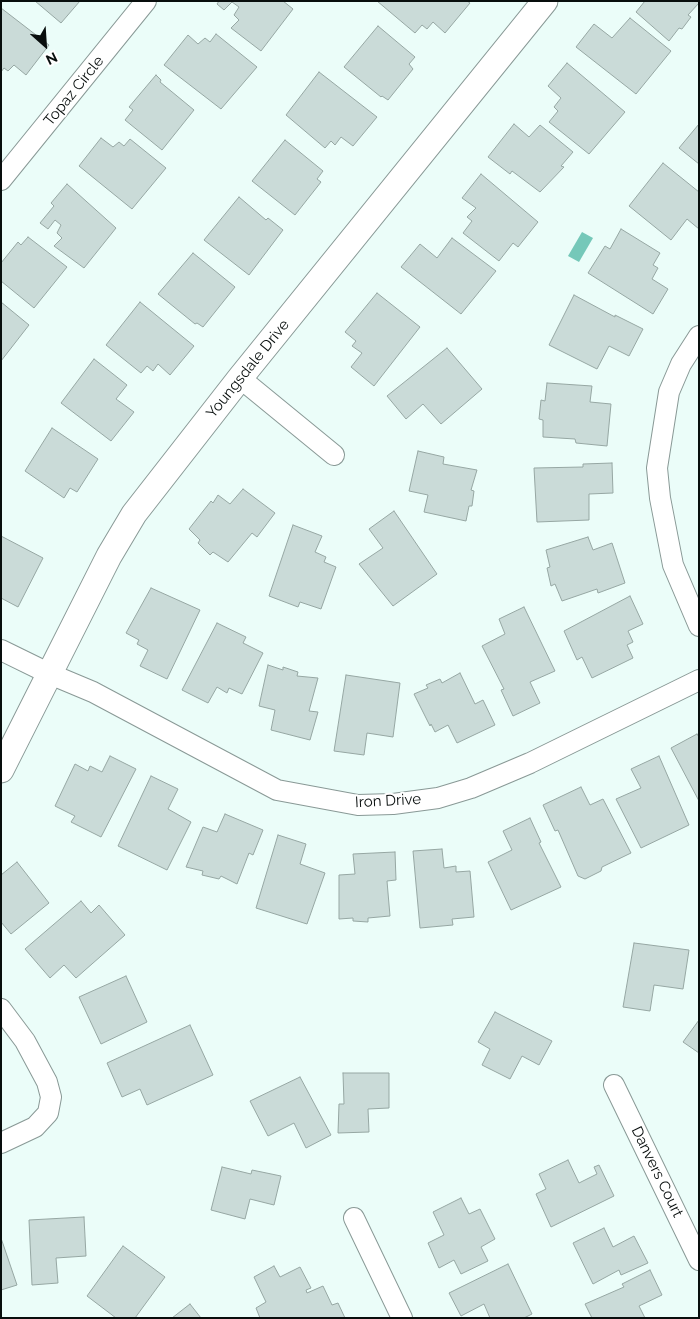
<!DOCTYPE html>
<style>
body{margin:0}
#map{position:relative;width:700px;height:1319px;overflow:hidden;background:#ebfdf9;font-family:Raleway,sans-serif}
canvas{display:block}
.frame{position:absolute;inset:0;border:2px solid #080e0d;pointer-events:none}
.north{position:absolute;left:20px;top:20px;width:50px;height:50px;-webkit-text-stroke:4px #fff;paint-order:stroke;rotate:154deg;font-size:14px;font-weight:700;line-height:20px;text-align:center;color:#080e0d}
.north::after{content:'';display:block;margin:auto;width:18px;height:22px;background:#080e0d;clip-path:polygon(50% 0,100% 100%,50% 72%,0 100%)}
</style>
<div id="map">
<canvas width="700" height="1319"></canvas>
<div class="frame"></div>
<div class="north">N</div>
</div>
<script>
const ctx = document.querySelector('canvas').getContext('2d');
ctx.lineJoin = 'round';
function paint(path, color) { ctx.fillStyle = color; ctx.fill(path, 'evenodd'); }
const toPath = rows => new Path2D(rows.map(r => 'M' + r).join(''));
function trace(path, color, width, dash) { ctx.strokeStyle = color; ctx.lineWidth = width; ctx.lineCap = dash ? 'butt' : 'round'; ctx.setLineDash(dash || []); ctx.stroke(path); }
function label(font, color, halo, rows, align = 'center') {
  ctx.font = font + ' Raleway,sans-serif'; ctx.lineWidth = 4; ctx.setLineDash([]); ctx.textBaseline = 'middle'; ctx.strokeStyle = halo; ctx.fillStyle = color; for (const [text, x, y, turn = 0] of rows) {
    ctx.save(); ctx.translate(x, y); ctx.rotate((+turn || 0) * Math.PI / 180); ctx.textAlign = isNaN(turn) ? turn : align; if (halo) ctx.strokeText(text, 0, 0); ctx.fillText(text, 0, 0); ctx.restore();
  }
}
paint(toPath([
 [582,232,593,238,579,262,568,256]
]), '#75c8b9');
const building = toPath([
 [35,1,80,1,61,23,35,1],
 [219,1,283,1,293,9,261,51,231,28,239,20,234,15,239,7,232,2,224,10,217,4,219,1],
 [377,1,467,1,470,3,445,33,433,22,427,29,422,25,415,33,377,1],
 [645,1,699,1,699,3,688,15,691,17,682,29,679,28,669,41,636,12,645,1],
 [1,8,49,45,26,75,14,65,8,71,4,68,1,72,1,8],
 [630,18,671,51,636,94,576,47,594,24,612,38,630,18],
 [378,26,415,57,409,64,413,69,388,100,382,96,381,97,344,67,378,26],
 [216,34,257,67,221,109,164,65,188,35,198,44,205,38,210,42,216,34],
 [567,63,625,112,589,154,549,122,558,111,554,107,561,98,548,86,567,63],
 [319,72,377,117,353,146,341,137,335,145,331,141,325,148,286,115,319,72],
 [156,75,161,80,160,82,194,110,162,150,125,120,133,110,129,107,156,75],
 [514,124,529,137,540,125,573,152,561,166,564,167,540,192,512,171,510,174,488,157,514,124],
 [699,124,699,164,679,148,699,124],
 [101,138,113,147,119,142,124,146,130,139,166,168,132,209,79,166,101,138],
 [285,140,323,171,317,179,321,182,295,215,252,181,285,140],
 [663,163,699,192,699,229,687,219,671,240,629,206,663,163],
 [481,174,538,222,518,247,513,243,499,261,463,233,472,221,467,217,476,208,462,198,481,174],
 [67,184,116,228,84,268,54,246,62,238,57,233,61,225,55,220,48,229,40,223,54,206,51,203,67,184],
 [239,197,266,220,268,218,283,230,249,275,204,240,239,197],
 [621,229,660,253,653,265,658,268,652,279,668,289,653,314,588,273,605,246,610,249,621,229],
 [28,237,67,267,34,308,1,281,1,263,18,242,21,245,28,237],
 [452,238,496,271,461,314,401,267,420,244,437,258,452,238],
 [193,253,235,287,203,327,197,323,195,324,158,294,193,253],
 [377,293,420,327,374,386,351,367,362,353,352,346,356,341,345,332,377,293],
 [574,295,615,317,615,315,643,329,629,356,609,346,597,369,549,345,574,295],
 [1,302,29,325,1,361,1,302],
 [140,302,194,346,170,375,158,364,153,371,147,366,141,373,106,345,140,302],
 [447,348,482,389,441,424,423,404,406,419,387,396,447,348],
 [94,359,127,385,116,399,134,412,111,441,61,403,94,359],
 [547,383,592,386,590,402,611,404,607,446,576,443,575,439,543,437,543,420,539,419,541,400,545,401,547,383],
 [52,428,98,459,77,492,70,488,64,498,25,471,52,428],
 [418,451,444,457,443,464,477,470,471,490,474,491,472,506,469,506,466,521,424,512,428,495,409,491,418,451],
 [612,463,613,493,589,494,589,520,537,522,534,468,583,467,583,464,612,463],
 [243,489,275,513,257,537,252,533,228,562,213,552,210,555,198,543,200,540,189,529,211,501,213,503,218,495,230,504,243,489],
 [394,511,437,574,393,606,359,564,383,548,369,529,394,511],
 [293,525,322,536,315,552,326,557,324,562,336,567,321,609,300,602,298,607,269,596,293,525],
 [1,536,43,558,18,607,1,598,1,536],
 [588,537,593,550,612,543,625,583,598,593,597,589,562,601,555,584,551,586,547,568,550,567,546,550,588,537],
 [151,588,200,610,167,679,140,666,148,650,137,644,139,640,126,633,151,588],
 [630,596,643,624,628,631,633,642,627,645,633,658,592,678,582,657,577,660,564,631,630,596],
 [524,607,555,671,530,682,540,703,513,716,501,690,504,689,482,646,505,634,499,619,524,607],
 [217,623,246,637,243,643,263,653,242,694,229,688,227,693,217,687,208,703,182,690,217,623],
 [268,665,283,670,283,667,298,672,297,676,318,678,309,711,318,712,310,740,271,730,275,710,259,706,268,665],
 [460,673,475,704,483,700,495,725,457,743,448,725,435,732,431,724,430,726,414,694,428,688,426,685,440,679,442,683,460,673],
 [346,675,400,683,393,737,367,733,364,755,334,751,346,675],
 [697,734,699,737,699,801,671,748,697,734],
 [110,756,136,769,101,837,71,822,75,816,55,806,75,764,88,771,90,766,102,772,110,756],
 [659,756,689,825,641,848,616,799,641,788,631,769,659,756],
 [151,776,178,789,168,809,191,822,167,870,118,846,151,776],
 [581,787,590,805,603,799,631,853,602,867,601,871,585,879,578,876,558,830,555,831,543,805,581,787],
 [225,814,263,830,253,855,249,853,237,884,221,876,219,879,202,875,203,871,186,867,203,827,217,832,225,814],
 [530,818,541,842,539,843,561,887,511,910,488,862,512,850,503,831,530,818],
 [278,835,306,844,300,864,325,873,307,924,256,908,278,835],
 [442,849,444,868,456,866,456,872,470,871,474,917,452,919,453,925,420,928,413,851,442,849],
 [395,852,396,880,387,881,390,916,368,918,368,922,353,921,353,918,339,919,339,875,355,874,353,854,395,852],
 [17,862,49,903,11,934,1,922,1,875,17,862],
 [81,901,91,913,99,905,125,935,76,978,64,965,50,978,25,949,81,901],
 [634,943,689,950,683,989,654,985,650,1011,623,1007,634,943],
 [126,976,147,1022,101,1044,79,997,126,976],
 [495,1012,552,1041,539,1065,522,1056,510,1079,482,1065,490,1049,478,1042,495,1012],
 [699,1020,699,1053,683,1042,699,1020],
 [190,1025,213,1075,147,1105,140,1089,122,1097,107,1063,190,1025],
 [343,1073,389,1073,389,1108,368,1109,369,1132,338,1133,339,1104,344,1104,343,1073],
 [300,1077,331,1135,306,1148,294,1123,268,1136,250,1101,300,1077],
 [568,1160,579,1183,597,1174,594,1167,599,1165,614,1196,551,1227,536,1194,546,1189,539,1174,568,1160],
 [222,1167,251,1174,252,1170,281,1176,274,1205,250,1199,245,1219,211,1210,222,1167],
 [461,1198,469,1214,480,1209,495,1239,481,1247,488,1261,461,1274,454,1260,439,1268,428,1243,444,1235,433,1212,461,1198],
 [84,1217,86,1256,56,1258,58,1283,32,1285,29,1220,84,1217],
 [604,1228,613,1247,634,1236,648,1263,621,1275,619,1270,593,1284,573,1243,604,1228],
 [1,1238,17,1285,1,1290,1,1238],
 [123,1246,165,1277,135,1318,116,1318,87,1296,123,1246],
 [508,1264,532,1314,524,1318,490,1318,484,1304,461,1316,449,1293,508,1264],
 [274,1266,280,1277,300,1267,311,1288,306,1290,307,1293,323,1286,332,1305,338,1303,345,1318,260,1318,256,1308,266,1302,254,1277,274,1266],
 [650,1270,662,1295,639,1306,645,1318,592,1318,585,1304,624,1287,622,1284,650,1270],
 [190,1304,201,1318,172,1318,190,1304]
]);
paint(building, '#cadbd8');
trace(building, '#96a7a3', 1);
const minor = toPath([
 [1,180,146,1],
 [699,336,681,364,669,392,657,468,660,498,673,565,699,626],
 [240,378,334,455],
 [1,650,50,674,93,692,277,790,358,805,393,804,438,798,471,788,530,763,699,680],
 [1,1009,25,1041,47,1082,51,1097,48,1113,35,1127,1,1143],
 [614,1085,699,1260],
 [354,1218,402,1318]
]);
const tertiary = toPath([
 [1,770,109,556,134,514,240,378,545,1]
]);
trace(minor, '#899996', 22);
trace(tertiary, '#899996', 27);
trace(minor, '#fff', 20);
trace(tertiary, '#fff', 25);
label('15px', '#080e0d', '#fff', [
 ["Topaz Circle",74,91,-51],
 ["Youngsdale Drive",248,369,-51],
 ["Iron Drive",388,801,-3],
 ["Danvers Court",657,1172,64]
]);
</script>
